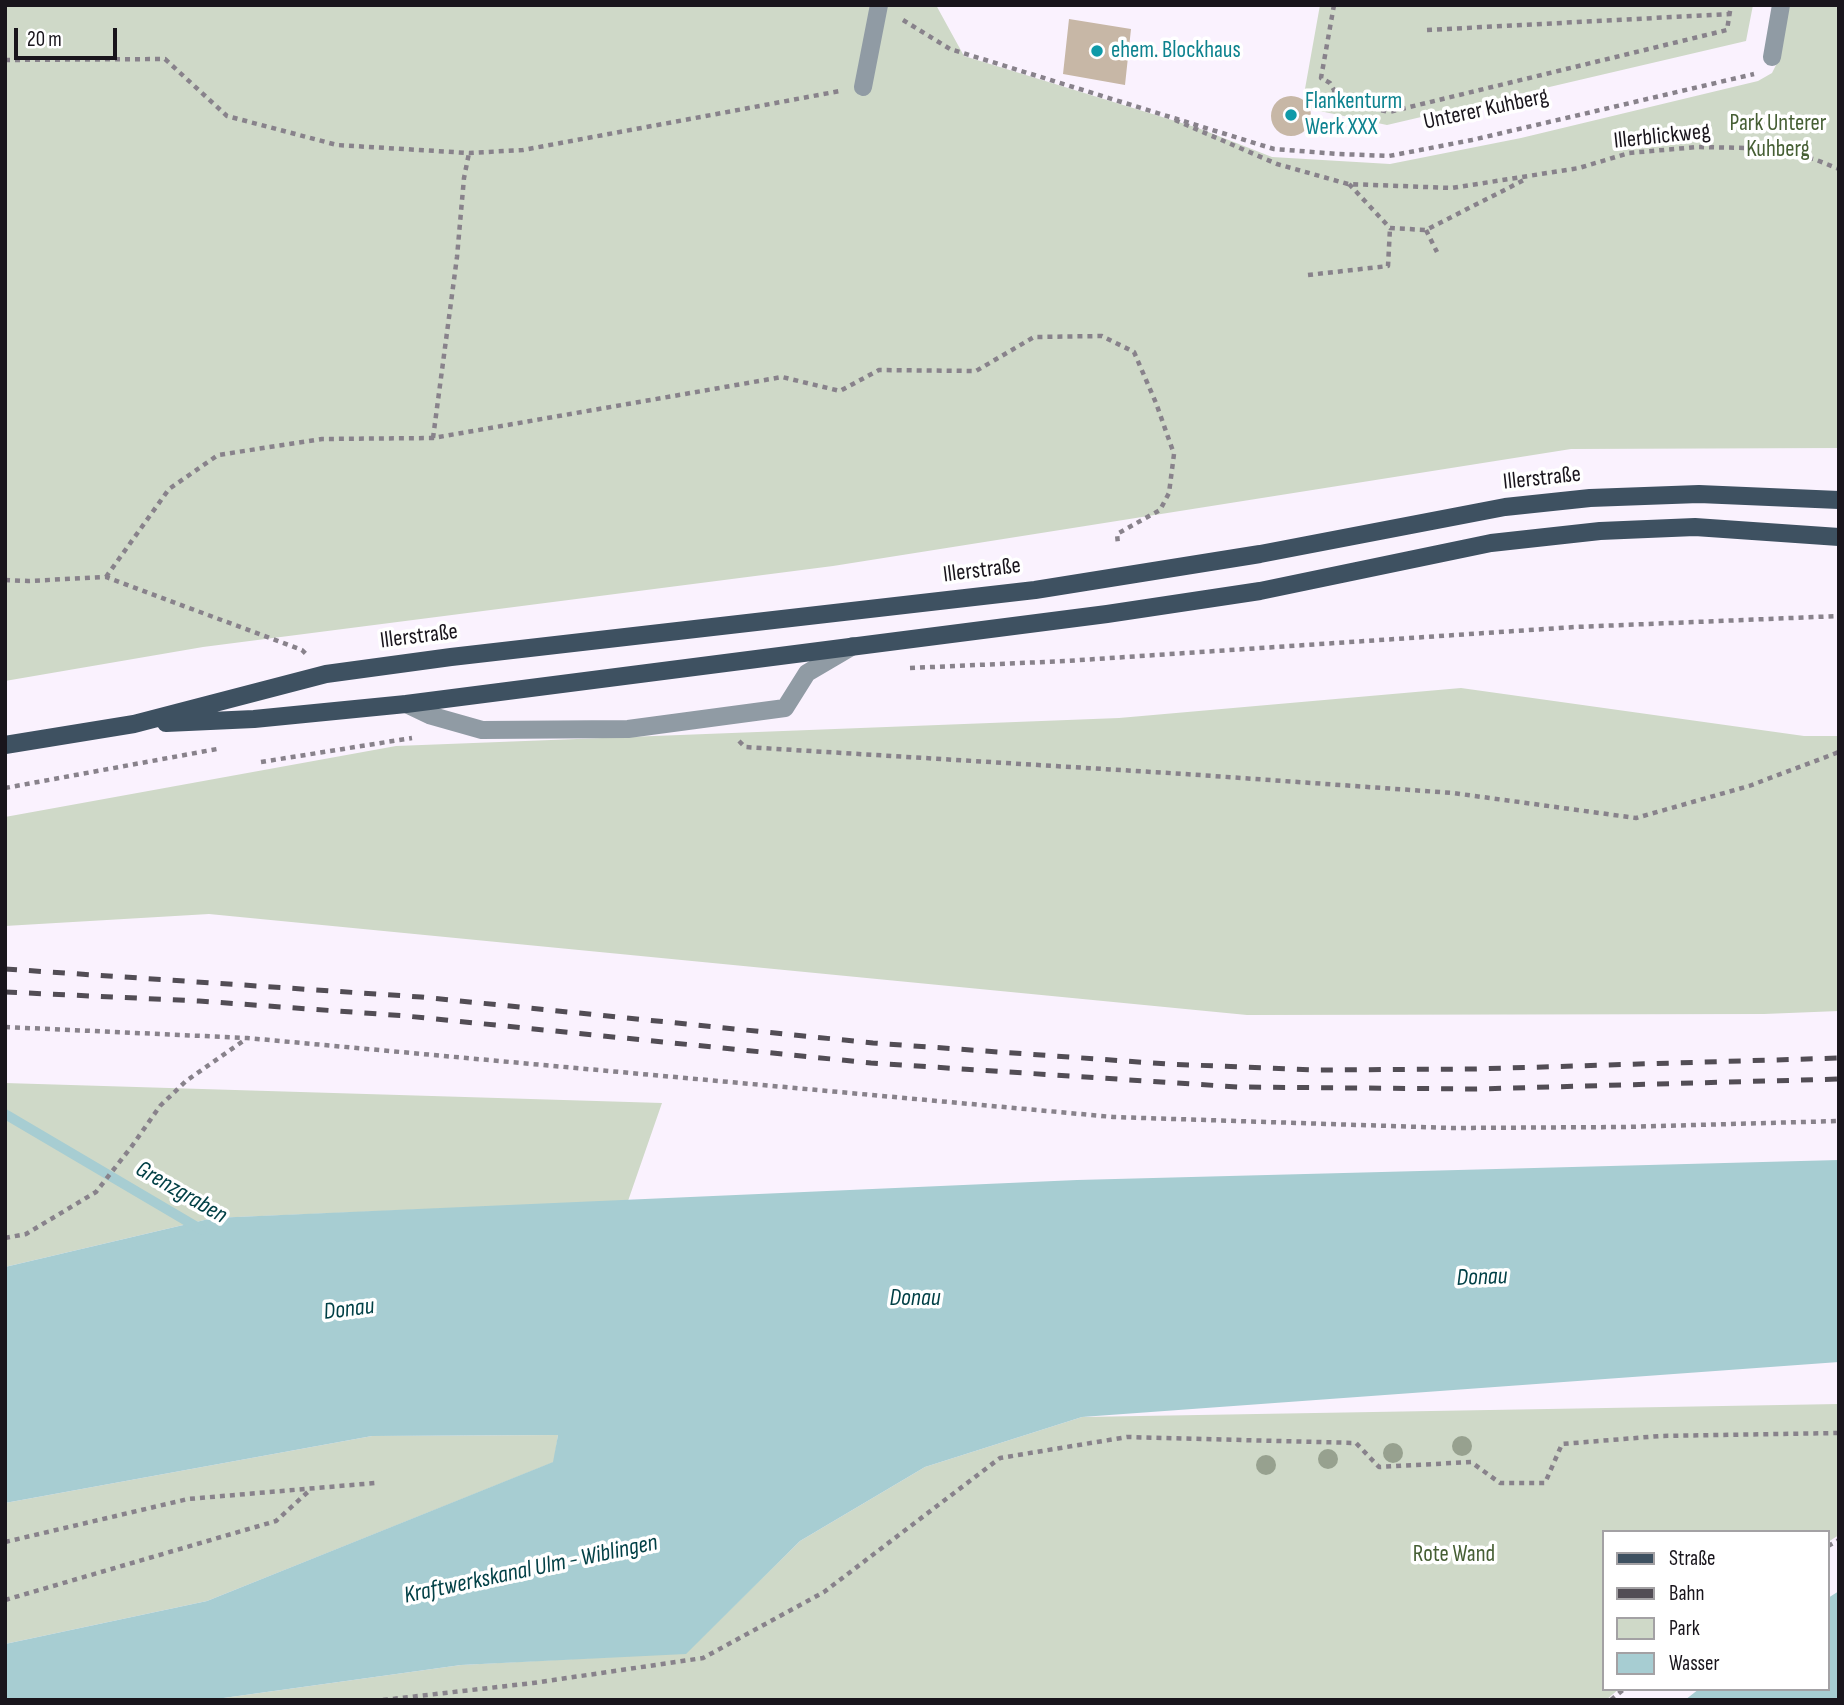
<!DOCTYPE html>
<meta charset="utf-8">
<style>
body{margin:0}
#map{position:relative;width:1844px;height:1705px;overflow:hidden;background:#faf2fe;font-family:"Sofia Sans Condensed",sans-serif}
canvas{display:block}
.frame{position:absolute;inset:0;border:7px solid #19151c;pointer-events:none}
.legend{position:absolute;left:1602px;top:1530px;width:228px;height:161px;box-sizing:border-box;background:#fff;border:2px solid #a3a1a4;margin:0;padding:9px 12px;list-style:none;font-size:21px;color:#19151c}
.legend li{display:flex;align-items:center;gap:14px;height:35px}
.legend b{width:35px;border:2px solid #a3a1a4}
.scale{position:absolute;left:14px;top:28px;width:103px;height:32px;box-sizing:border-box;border:4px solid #19151c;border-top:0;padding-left:9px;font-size:21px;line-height:24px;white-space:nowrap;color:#19151c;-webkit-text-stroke:5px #fff;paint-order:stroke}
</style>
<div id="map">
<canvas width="1844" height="1705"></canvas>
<div class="frame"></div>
<ul class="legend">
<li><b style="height:9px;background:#3e5161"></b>Straße</li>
<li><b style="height:9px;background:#524d55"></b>Bahn</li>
<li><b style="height:19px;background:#cfd9c8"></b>Park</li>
<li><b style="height:19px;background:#a7cdd2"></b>Wasser</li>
</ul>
<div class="scale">20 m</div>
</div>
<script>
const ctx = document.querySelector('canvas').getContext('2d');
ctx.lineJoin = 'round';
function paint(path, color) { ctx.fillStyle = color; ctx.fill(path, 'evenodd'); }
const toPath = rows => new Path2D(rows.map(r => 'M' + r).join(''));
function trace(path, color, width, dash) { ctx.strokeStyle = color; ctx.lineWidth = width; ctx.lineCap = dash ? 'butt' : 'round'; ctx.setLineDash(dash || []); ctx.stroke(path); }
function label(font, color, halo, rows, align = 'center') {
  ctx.font = font + ' "Sofia Sans Condensed",sans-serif'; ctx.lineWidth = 7; ctx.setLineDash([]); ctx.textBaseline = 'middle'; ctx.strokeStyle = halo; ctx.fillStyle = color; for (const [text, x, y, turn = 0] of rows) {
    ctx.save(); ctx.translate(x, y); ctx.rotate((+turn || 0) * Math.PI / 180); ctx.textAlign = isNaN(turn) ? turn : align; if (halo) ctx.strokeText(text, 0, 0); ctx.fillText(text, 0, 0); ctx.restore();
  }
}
paint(toPath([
 [5,5,936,5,964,56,1198,128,1272,157,1390,164,1521,138,1758,81,1772,73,1780,57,1789,5,1839,5,1839,448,1571,449,833,566,203,647,5,681],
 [1320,5,1753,5,1746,41,1387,125,1310,109,1303,100],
 [1461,688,1804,736,1839,736,1839,1011,1764,1014,1247,1015,209,914,5,926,5,817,396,746,1119,718],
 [5,1083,662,1103,628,1201,213,1218,5,1267],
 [1839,1404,1839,1535,1828,1542,1828,1532,1604,1532,1604,1689,1619,1689,1606,1700,209,1700,461,1665,686,1653,800,1541,925,1467,1082,1417],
 [558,1435,554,1462,207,1601,5,1644,5,1503,372,1436]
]), '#cfd9c8');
paint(toPath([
 [1839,1160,1839,1362,1082,1417,925,1467,800,1541,686,1654,461,1665,209,1700,5,1700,5,1644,207,1601,553,1462,558,1435,372,1436,5,1503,5,1267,213,1218,1077,1180],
 [1839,1591,1839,1700,1685,1700,1699,1689,1828,1689,1828,1598]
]), '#a7cdd2');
trace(toPath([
 [5,1114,202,1230]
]), '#a7cdd2', 10);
paint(toPath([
 [1069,19,1131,29,1125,85,1063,74],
 '1271 116a20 20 0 1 1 40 0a20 20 0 1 1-40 0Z'
]), '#c7b7a6');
trace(toPath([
 [1334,5,1321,78,1330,83,1334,90,1335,100,1389,112,1727,30,1731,5],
 [903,20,950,49,1274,149,1339,154,1389,156,1472,140,1754,74],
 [1427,30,1730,14],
 [5,60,165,59,227,116,337,145,469,153,523,150,840,91],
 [1175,120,1277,164,1348,184,1452,188,1579,168,1629,153,1697,147,1749,148,1814,159,1839,169],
 [1349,184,1390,228,1426,230,1526,179],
 [1426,230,1437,252],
 [1308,275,1388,266,1390,228],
 [433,438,457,257,464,178,469,153],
 [106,577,169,489,218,455,322,439,433,438,782,377,840,391,879,370,976,371,1034,337,1102,336,1134,352,1156,403,1174,454,1169,493,1160,510,1117,534,1118,544],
 [5,580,28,581,106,577,302,650,306,654],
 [910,668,1066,661,1575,627,1839,616],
 [739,741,745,747,1185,774,1453,793,1636,818,1749,786,1839,752],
 [261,762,412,738],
 [5,788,217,749],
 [5,1027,247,1038,1113,1117,1452,1128,1623,1127,1839,1121],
 [5,1238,26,1234,96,1192,132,1146,160,1106,186,1081,246,1039],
 [5,1542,188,1499,375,1483],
 [1828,1546,1839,1540],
 [5,1600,276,1521,310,1490],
 [383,1700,533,1683,703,1658,824,1592,1000,1458,1127,1437,1356,1443,1379,1467,1471,1462,1500,1483,1545,1483,1562,1444,1660,1436,1839,1433],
 [1611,1700,1624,1689]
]), '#88828b', 4.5, [5, 5]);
trace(toPath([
 [1772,57,1781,5],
 [863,87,879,5],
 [406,704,429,715,482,730,628,729,785,708,807,673,853,646]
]), '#909ba4', 18);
trace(toPath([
 [166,723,254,719,406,704,1107,614,1260,591,1491,543,1600,531,1695,527,1839,537],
 [5,745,134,724,326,674,451,657,1035,590,1260,554,1505,507,1590,498,1699,494,1839,500]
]), '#3e5161', 18);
trace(toPath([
 [5,969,421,997,873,1043,1167,1064,1315,1070,1475,1069,1839,1058],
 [5,992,199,1001,406,1016,871,1063,1238,1087,1476,1089,1839,1079]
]), '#524d55', 5, [12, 12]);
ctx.fillStyle = '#97a18f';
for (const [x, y] of [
 [1462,1446],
 [1393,1453],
 [1328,1459],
 [1266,1465]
]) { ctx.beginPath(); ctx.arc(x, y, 10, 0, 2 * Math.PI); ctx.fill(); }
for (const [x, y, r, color] of [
 [1097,51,7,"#0f9aa8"],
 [1291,115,7,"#0f9aa8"]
]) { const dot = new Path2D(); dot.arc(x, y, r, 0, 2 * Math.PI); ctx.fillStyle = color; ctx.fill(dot); trace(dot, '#fff', 2.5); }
label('23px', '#0d838f', '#fff', [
 ["ehem. Blockhaus",1111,51],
 ["Flankenturm",1305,102],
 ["Werk XXX",1305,128]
], 'left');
label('23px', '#19151c', '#fff', [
 ["Unterer Kuhberg",1486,110,-12],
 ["Illerblickweg",1662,137,-6],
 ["Illerstraße",1542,479,-6],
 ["Illerstraße",982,571,-7],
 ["Illerstraße",419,637,-7]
]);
label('23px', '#465f34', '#fff', [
 ["Park Unterer",1778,124],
 ["Kuhberg",1778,150],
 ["Rote Wand",1454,1555]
]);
label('italic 24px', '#024046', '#fff', [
 ["Grenzgraben",181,1193,30],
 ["Donau",1482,1278,-2],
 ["Donau",915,1299],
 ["Donau",349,1310,-7],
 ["Kraftwerkskanal Ulm - Wiblingen",531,1570,-12]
]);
</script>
